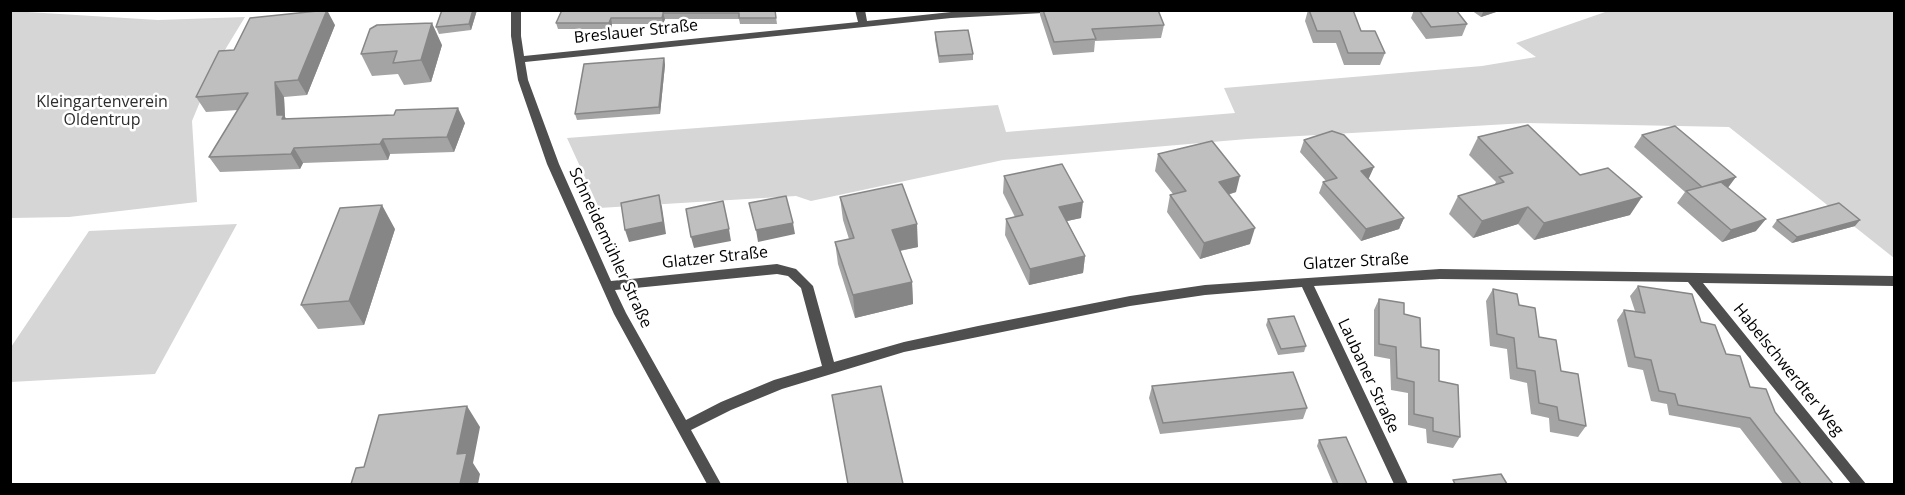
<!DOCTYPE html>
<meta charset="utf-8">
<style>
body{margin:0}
#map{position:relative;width:1905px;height:495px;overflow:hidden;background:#fff;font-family:"Open Sans",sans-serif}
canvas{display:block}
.frame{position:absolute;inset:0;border:12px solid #000;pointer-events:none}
</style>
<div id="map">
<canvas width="1905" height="495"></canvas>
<div class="frame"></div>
</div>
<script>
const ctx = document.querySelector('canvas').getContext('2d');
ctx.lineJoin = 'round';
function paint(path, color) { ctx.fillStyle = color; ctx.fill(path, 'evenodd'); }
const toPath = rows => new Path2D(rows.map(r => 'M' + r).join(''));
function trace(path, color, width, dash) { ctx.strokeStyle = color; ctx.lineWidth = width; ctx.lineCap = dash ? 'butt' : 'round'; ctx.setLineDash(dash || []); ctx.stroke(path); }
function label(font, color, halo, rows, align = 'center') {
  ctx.font = font + ' "Open Sans",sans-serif'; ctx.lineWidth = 5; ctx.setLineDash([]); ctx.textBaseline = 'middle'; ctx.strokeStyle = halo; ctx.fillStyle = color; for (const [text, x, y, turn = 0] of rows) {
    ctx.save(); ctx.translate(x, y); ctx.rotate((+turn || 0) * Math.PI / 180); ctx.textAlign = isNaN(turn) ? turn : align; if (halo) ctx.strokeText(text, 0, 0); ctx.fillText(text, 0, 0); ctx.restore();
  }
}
paint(toPath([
 [11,11,158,20,245,17,214,68,192,121,197,202,69,217,11,218],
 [1608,11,1894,11,1894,258,1729,127,1526,123,1247,139,1003,160,811,201,796,196,599,208,567,138,998,105,1006,132,1235,113,1224,88,1482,66,1536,57,1516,43],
 [237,224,155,374,11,382,11,347,89,231]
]), '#d6d6d6');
paint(toPath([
 [511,10,521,10,521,36,524,56,858,22,855,10,865,10,867,21,951,12,1047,10,1043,13,951,18,525,62,528,80,559,164,611,281,777,264,796,269,813,286,834,362,904,342,978,326,1130,296,1205,285,1440,269,1894,276,1894,286,1703,283,1866,484,1851,484,1688,282,1440,279,1314,286,1408,484,1394,484,1302,287,1205,295,1130,306,904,352,782,389,731,410,691,430,721,484,707,484,614,314,547,164,518,80,511,36,511,10],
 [777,274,788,276,801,288,822,366,774,380,721,402,686,420,626,313,615,290,777,274]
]), '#4f4f4f');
paint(toPath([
 [442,10,477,10,471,30,439,34,436,27],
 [562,10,775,10,777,24,740,24,739,19,665,19,663,24,612,24,611,29,558,29,556,23],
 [1040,10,1158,10,1164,25,1161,38,1095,41,1094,52,1053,55,1040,15],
 [1308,10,1353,10,1361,31,1385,53,1380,65,1344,65,1336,43,1313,43,1305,21],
 [1414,10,1456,10,1467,24,1462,36,1426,39,1411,18],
 [1471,10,1502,10,1481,17],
 [335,25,307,95,284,97,285,117,286,119,465,123,454,152,390,154,388,160,303,163,300,169,220,172,209,157,238,110,206,112,196,97,234,50],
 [935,32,973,54,973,60,939,63,935,39],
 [442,45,431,82,404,85,398,74,372,76,361,54],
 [664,58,665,65,660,114,577,120,575,114],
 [1642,135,1728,188,1756,231,1722,242,1677,203,1685,192,1634,147],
 [1478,137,1580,175,1630,215,1534,240,1518,224,1473,238,1449,214,1458,196,1494,186,1496,182,1469,155],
 [1304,140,1369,178,1368,179,1404,218,1399,229,1361,241,1319,193,1323,182,1326,181,1300,152],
 [1158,154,1236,192,1228,195,1250,244,1200,259,1167,212,1170,195,1173,194,1155,171],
 [1004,176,1081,218,1067,221,1085,256,1083,273,1029,285,1005,235,1006,219,1015,217,1003,193],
 [840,197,918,247,900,251,912,282,913,304,855,318,838,264,835,242,849,239,843,220],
 [1777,220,1855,226,1792,243,1772,227],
 [395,229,364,325,318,329,301,305],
 [1638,286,1701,322,1726,354,1750,387,1775,412,1833,484,1783,484,1740,428,1669,415,1667,404,1651,401,1643,370,1628,367,1617,320,1624,310,1635,311,1630,296],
 [1493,289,1519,305,1561,371,1586,426,1578,437,1550,432,1549,418,1531,414,1527,383,1510,379,1507,349,1490,346,1486,301],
 [1379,299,1404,314,1439,381,1460,437,1453,448,1427,443,1426,429,1408,425,1408,393,1391,390,1390,359,1374,356,1374,310],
 [1268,319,1306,346,1304,352,1278,355,1266,325],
 [1152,386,1307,408,1303,419,1160,434,1149,398],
 [832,395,903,484,848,484],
 [1319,440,1367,484,1333,484,1317,446]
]), '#a4a4a4');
paint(toPath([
 [327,10,335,25,307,95,298,80],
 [473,10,477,10,471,30,469,24],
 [1484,10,1502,10,1481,17],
 [663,13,665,19,663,24,662,18],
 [611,18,612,24,611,29,609,23],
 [432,23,442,45,431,82,421,60],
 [664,58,665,65,660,114,659,107],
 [275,82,284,97,285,117,293,130,277,115],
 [458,108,465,123,454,152,447,137],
 [383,139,390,154,388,160,380,144],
 [294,148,303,163,300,169,291,154],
 [1374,167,1369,178,1356,182,1361,171],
 [1240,176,1236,192,1214,198,1219,182],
 [1736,177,1727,189,1694,199,1702,187],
 [659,195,662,207,666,234,629,242,625,230],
 [1642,197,1630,215,1534,240,1544,223],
 [1083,202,1081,218,1058,223,1059,207],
 [382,205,395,229,364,325,349,301],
 [1528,207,1518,224,1473,238,1482,221],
 [1404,218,1399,229,1361,241,1366,229],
 [1766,219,1756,231,1722,242,1731,230],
 [1860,220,1855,226,1792,243,1797,237],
 [793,223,795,234,758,242,756,230],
 [917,224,918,247,893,252,892,230],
 [1255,228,1250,244,1200,259,1204,243],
 [729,229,731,241,694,248,691,237],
 [1085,256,1083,273,1029,285,1030,269],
 [912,282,913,304,855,318,853,295],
 [467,406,480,427,473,463,480,474,478,484,460,484,457,454]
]), '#868686');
const building = toPath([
 [327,10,298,80,275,82,277,115,284,115,282,119,394,115,396,110,458,108,447,137,383,139,380,144,294,148,291,154,209,157,248,93,196,97,219,51,234,50,250,18,327,10],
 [442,10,473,10,469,24,436,27,442,10],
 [562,10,664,10,662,18,611,18,609,23,556,23,562,10],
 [664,10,775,10,776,18,739,18,739,13,663,13,664,10],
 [1043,10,1158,10,1164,25,1092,29,1096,39,1054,42,1043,10],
 [1309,10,1353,10,1361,31,1375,31,1385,53,1348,53,1340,31,1317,31,1309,10],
 [1419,10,1456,10,1467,24,1431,27,1419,10],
 [432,23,421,60,393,63,397,51,361,54,370,29,377,25,432,23],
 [968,30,973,54,939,56,935,32,968,30],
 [664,58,659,107,575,114,584,64,664,58],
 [1528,125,1580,175,1608,168,1642,197,1544,223,1528,207,1482,221,1458,196,1504,182,1499,177,1513,173,1478,137,1528,125],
 [1675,126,1736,177,1702,187,1642,135,1675,126],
 [1332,131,1344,135,1374,167,1361,171,1404,218,1366,229,1323,182,1337,178,1304,140,1332,131],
 [1212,141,1240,176,1219,182,1255,228,1204,243,1170,195,1186,191,1158,154,1212,141],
 [1062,164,1083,202,1059,207,1085,256,1030,269,1006,219,1023,215,1004,176,1062,164],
 [1721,182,1766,219,1731,230,1686,191,1721,182],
 [902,184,917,224,892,230,912,282,853,295,835,242,854,238,840,197,902,184],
 [659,195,663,222,625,230,621,203,659,195],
 [786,196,793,223,756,230,749,203,786,196],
 [723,201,729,229,691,237,686,209,723,201],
 [1839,203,1860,220,1797,237,1777,220,1839,203],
 [382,205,349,301,301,305,340,208,382,205],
 [1638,286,1692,294,1701,322,1715,325,1726,354,1740,356,1750,387,1766,389,1775,412,1833,484,1801,484,1750,418,1678,405,1675,394,1659,391,1651,360,1635,357,1624,310,1645,313,1638,286],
 [1493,289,1517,294,1519,305,1535,308,1539,337,1556,340,1561,371,1578,374,1586,426,1559,420,1557,407,1539,403,1535,371,1517,368,1514,338,1497,334,1493,289],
 [1379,299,1404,303,1404,314,1420,318,1421,347,1439,350,1439,381,1458,385,1460,437,1433,431,1433,418,1414,414,1414,382,1397,378,1396,347,1379,344,1379,299],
 [1294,316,1306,346,1281,349,1268,319,1294,316],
 [1293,372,1307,408,1163,423,1152,386,1293,372],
 [881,386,903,484,848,484,832,395,881,386],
 [467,406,457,454,467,453,460,484,351,484,356,468,364,467,379,415,467,406],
 [1346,437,1367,484,1338,484,1319,440,1346,437],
 [1501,474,1507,484,1455,484,1453,480,1501,474]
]);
paint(building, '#bfbfbf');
trace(building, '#868686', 1.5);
label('16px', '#000', '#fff', [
 ["Breslauer Straße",636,32,-6],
 ["Schneidemühler Straße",610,248,65],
 ["Glatzer Straße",715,258,-6],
 ["Glatzer Straße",1356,262,-3],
 ["Habelschwerdter Weg",1788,370,51],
 ["Laubaner Straße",1368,376,65]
]);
label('16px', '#2d2d2d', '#fff', [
 ["Kleingartenverein",102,102],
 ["Oldentrup",102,120]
]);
</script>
